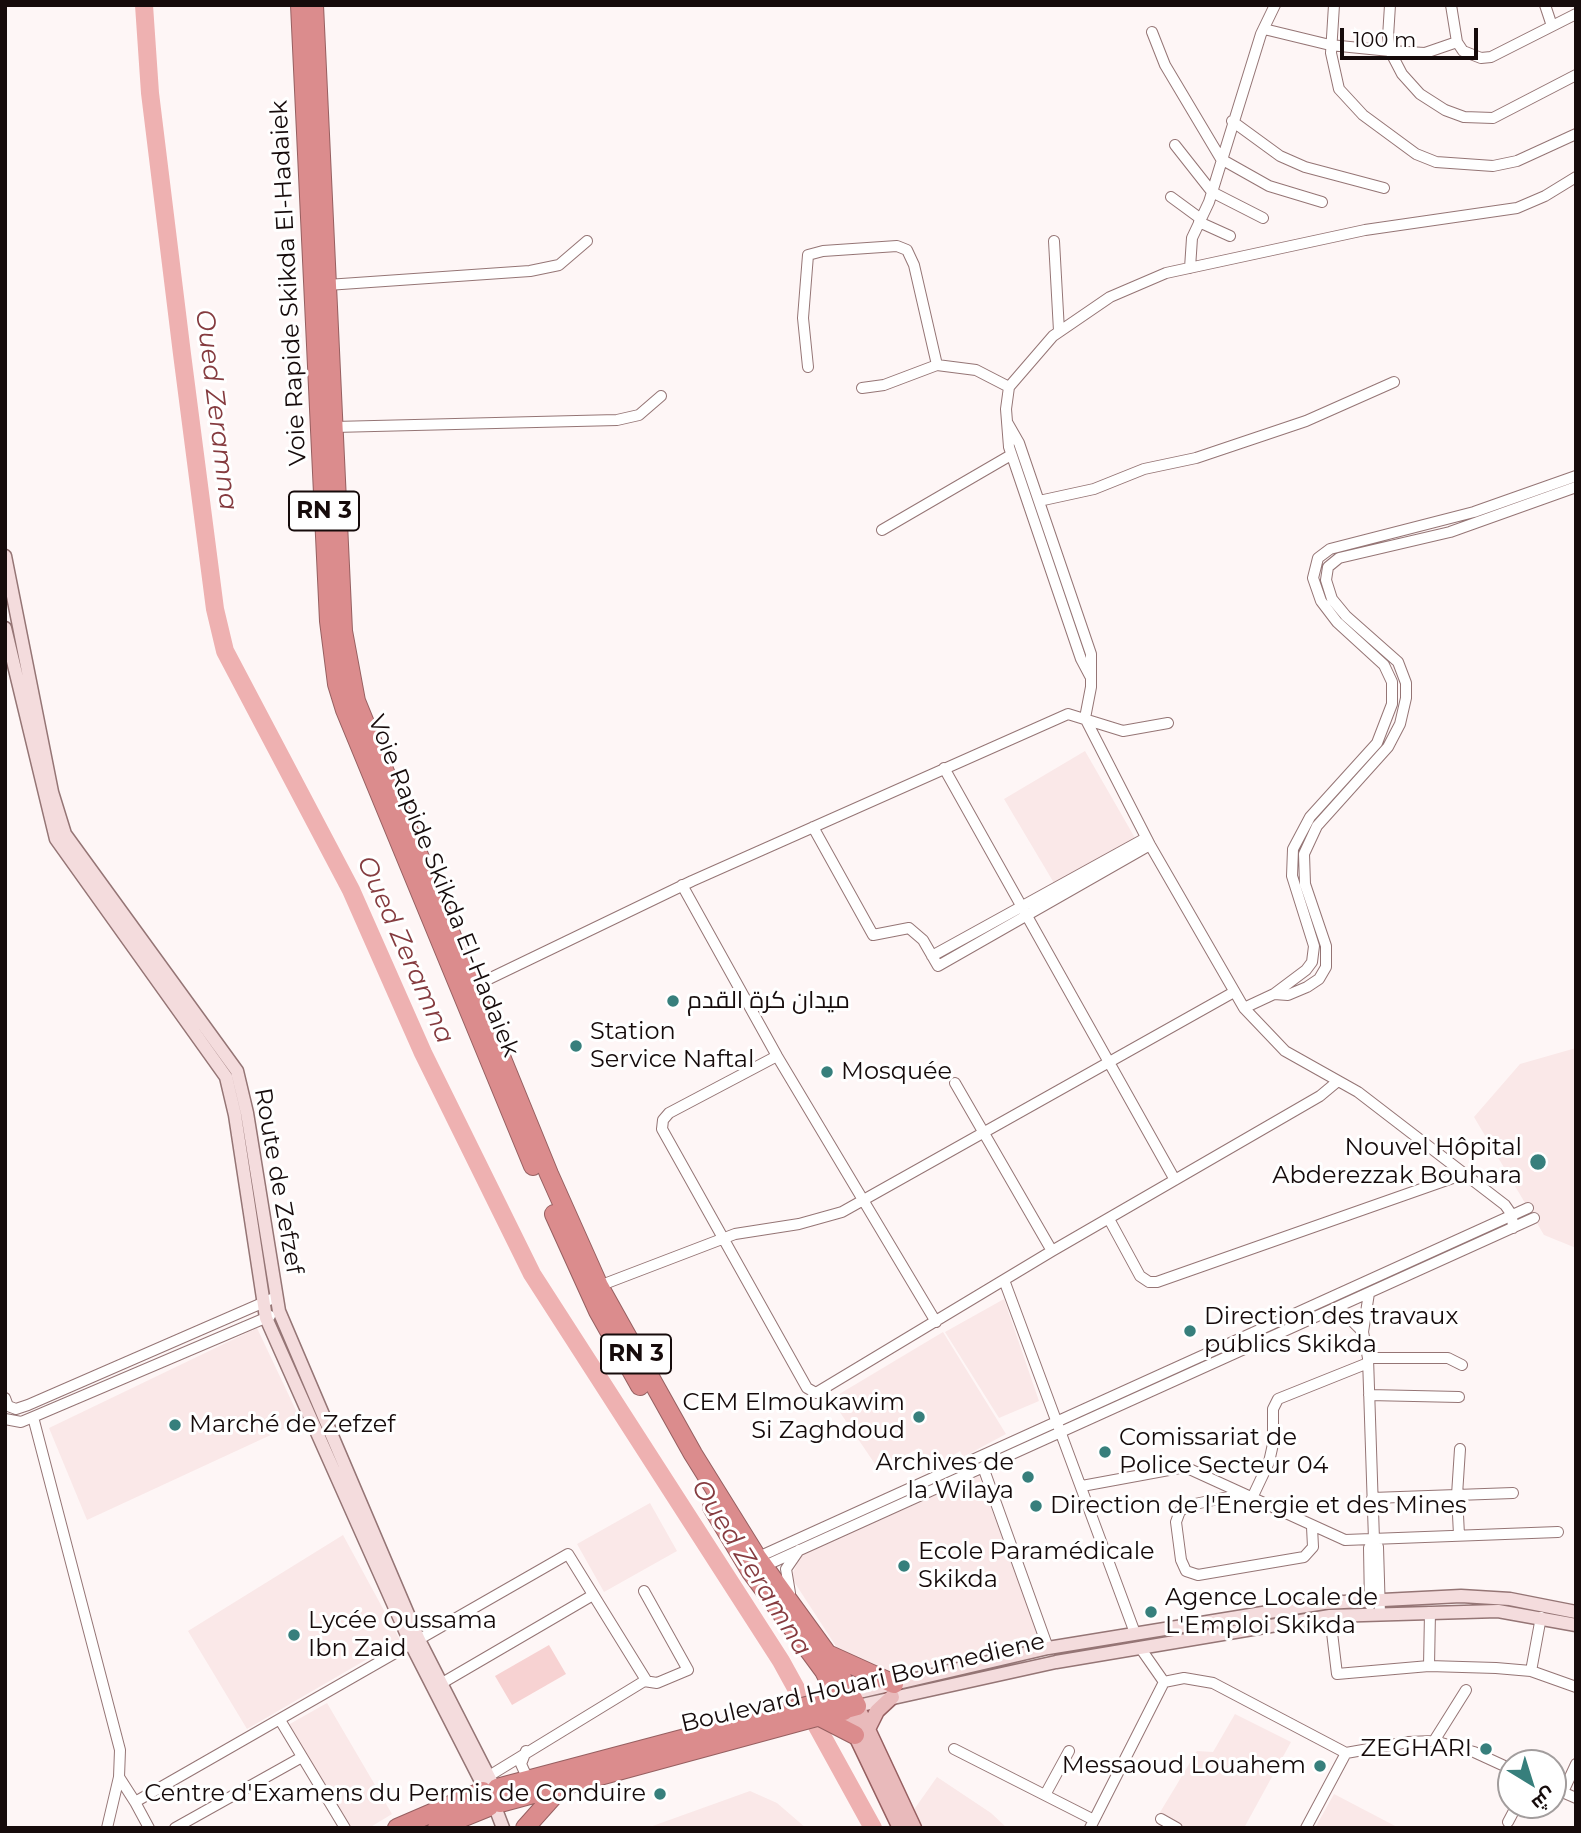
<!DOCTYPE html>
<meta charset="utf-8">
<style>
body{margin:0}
#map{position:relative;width:1581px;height:1833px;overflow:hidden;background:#fef6f6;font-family:Montserrat,Cairo,sans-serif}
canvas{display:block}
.frame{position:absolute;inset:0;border:7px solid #160b0b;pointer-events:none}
.north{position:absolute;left:1497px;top:1749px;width:70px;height:70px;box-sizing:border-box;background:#fff;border:2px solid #a29d9d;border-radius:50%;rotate:142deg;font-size:19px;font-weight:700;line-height:28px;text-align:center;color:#160b0b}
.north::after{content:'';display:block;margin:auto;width:24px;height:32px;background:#377f7c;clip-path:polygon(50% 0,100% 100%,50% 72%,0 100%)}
.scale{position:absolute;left:1340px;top:28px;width:138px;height:32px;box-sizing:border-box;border:4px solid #160b0b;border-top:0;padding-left:9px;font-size:21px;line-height:24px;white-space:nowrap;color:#160b0b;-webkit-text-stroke:5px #fff;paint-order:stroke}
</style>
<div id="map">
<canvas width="1581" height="1833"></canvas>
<div class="frame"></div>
<div class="north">ش</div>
<div class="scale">100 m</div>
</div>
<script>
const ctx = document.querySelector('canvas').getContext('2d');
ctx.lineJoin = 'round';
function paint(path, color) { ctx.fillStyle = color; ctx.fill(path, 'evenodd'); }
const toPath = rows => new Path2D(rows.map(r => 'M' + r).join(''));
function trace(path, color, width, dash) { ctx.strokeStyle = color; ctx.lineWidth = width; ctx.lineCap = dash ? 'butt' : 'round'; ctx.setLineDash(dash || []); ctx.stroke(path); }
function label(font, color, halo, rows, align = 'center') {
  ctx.font = font + ' Montserrat,Cairo,sans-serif'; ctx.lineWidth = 6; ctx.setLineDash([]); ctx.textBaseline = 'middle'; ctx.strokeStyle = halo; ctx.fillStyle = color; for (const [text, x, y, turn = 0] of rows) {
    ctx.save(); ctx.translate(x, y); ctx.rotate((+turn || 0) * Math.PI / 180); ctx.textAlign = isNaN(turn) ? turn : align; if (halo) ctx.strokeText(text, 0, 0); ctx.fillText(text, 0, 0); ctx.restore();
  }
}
paint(toPath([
 [1085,751,1135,838,1054,883,1004,799],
 [1576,1048,1576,1248,1544,1235,1474,1117,1520,1064],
 [1004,1299,1039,1401,999,1418,945,1332],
 [257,1328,301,1421,87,1520,49,1428],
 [943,1332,1006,1434,963,1457,960,1451,933,1469,919,1448,879,1470,831,1399],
 [979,1476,1041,1640,890,1674,843,1657,791,1577,801,1555],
 [650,1503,677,1551,604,1592,577,1544],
 [343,1535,400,1640,247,1729,188,1631],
 [327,1703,392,1814,369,1828,350,1828,288,1725],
 [1235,1714,1291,1742,1244,1828,1185,1828,1159,1814,1197,1751,1213,1752],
 [937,1777,991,1813,1007,1828,921,1828,913,1811],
 [750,1791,777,1803,806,1828,647,1828],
 [1334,1794,1399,1828,1315,1828]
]), '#fae8e8');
paint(toPath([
 [549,1645,566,1674,512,1705,495,1676]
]), '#f7d2d2');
trace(toPath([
 [144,5,150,93,182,354,215,609,225,651,351,890,423,1053,532,1274,781,1661,873,1828]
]), '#eeb1b1', 18);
const street = toPath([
 [1334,5,1331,53,1339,89,1363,115,1416,154,1436,162,1493,166,1517,161,1576,134],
 [1390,5,1388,37,1390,51,1402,74,1420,94,1445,110,1464,117,1493,118,1576,75],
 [1451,5,1457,42,1463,51,1481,58,1491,57,1576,14],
 [1545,5,1552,26],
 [1264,29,1330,45,1390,51,1425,53,1457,42],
 [1152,32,1165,65,1221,159,1269,186,1322,202],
 [1232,121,1280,156,1305,167,1384,188],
 [1175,145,1212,192,1263,218],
 [1171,197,1201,219],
 [1199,222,1230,236],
 [1054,241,1059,331],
 [1190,268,1192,238,1209,202,1261,34,1275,5],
 [327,285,530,271,559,265,587,241],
 [808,367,803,318,808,255,823,251,897,246,907,250,914,265,937,365],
 [862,388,884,385,937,365,976,370,1009,387],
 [1007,422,1019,443,1091,654,1091,687,1085,718,1150,845,1244,1008,1285,1051,1358,1092,1505,1205,1512,1215,1513,1228],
 [334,427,617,420,639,415,661,396],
 [1039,501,1094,489,1144,469,1196,458,1306,421,1394,382],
 [882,530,1011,455],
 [1090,676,1081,659,1009,447,1006,409,1009,387,1053,336,1110,297,1166,273,1365,230,1517,208,1545,196,1576,177],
 [944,768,1175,1180],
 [813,827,873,935,909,928,923,940,938,966,1150,845],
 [682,885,777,1056,936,1322],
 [932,956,1146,838],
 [470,988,692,881,1068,714,1123,731,1168,723],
 [1274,994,1288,995,1307,987,1319,979,1326,967,1326,946,1305,884,1304,854,1317,826,1388,747,1400,724,1406,698,1406,683,1398,662,1346,616,1332,599,1326,580,1328,567,1339,558,1450,532,1576,487],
 [1244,1008,1274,994,1306,970,1312,962,1314,946,1292,876,1293,849,1310,817,1377,743,1392,704,1392,682,1384,665,1337,622,1321,601,1313,578,1318,558,1330,549,1474,512,1576,476],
 [777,1056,669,1113,663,1120,662,1129,807,1388,816,1393,1052,1251,1320,1096,1338,1081],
 [955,1083,1052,1251],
 [1109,1219,1140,1276,1149,1282,1157,1282,1464,1174],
 [1004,1280,1135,1633],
 [599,1286,735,1234,799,1224,842,1212,1234,992],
 [1369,1293,1363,1332,1368,1358,1374,1540,1378,1547,1380,1614],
 [1338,1307,1363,1332],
 [1368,1358,1448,1358,1462,1365],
 [1369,1395,1459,1397],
 [5,1398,8,1406,16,1409,28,1405,276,1297],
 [33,1417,120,1750,119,1777,135,1802],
 [5,1419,21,1422,33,1417,270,1316],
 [983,1467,1048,1648],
 [1082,1486,1185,1467,1345,1540,1558,1532],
 [1243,1494,1190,1505,1180,1511,1176,1522,1181,1560,1186,1571,1198,1575,1304,1557,1313,1547,1312,1527],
 [1252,1498,1269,1462,1273,1444,1273,1409,1278,1399,1368,1363],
 [1372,1498,1513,1493],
 [1459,1535,1457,1495,1460,1449],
 [754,1559,1528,1208],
 [760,1568,1534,1218],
 [644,1591,688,1670,657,1683,644,1681],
 [790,1593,786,1569,799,1550],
 [1370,1605,1369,1548,1374,1540],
 [1330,1616,1337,1674,1429,1666,1496,1668,1531,1671,1576,1687],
 [1429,1666,1430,1612],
 [1531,1671,1541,1617],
 [1164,1682,1184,1678,1213,1683,1346,1753],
 [437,1686,593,1595],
 [280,1720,345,1828],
 [1434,1741,1466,1690],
 [954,1749,1094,1820],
 [526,1751,521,1764,525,1773,535,1779],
 [1553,1788,1576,1798],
 [1563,1792,1576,1764],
 [1045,1795,1069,1751],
 [1161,1819,1177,1828],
 [1508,1822,1517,1805],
 [107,1828,119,1777],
 [149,1828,135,1802,568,1554,646,1680,484,1779],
 [175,1828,302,1757],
 [1090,1828,1164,1682,1141,1649],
 [1306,1828,1346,1753,1408,1742,1434,1741,1474,1752,1511,1769]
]);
const secondary = toPath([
 [5,556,52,792,65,834,237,1071,247,1113,279,1311,419,1640,494,1787],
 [5,628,56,839,226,1077,235,1115,266,1318,411,1644,485,1789],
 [851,1694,1048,1648,1324,1603,1461,1596,1510,1599,1576,1612],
 [857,1706,1056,1662,1330,1616,1498,1611,1576,1625],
 [495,1807,503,1828]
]);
const primary = toPath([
 [857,1706,914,1828],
 [844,1711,900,1828],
 [868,1729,877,1711,892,1697]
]);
const highway = toPath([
 [300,5,329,621,337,684,345,710,533,1166],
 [314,5,343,631,356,701,549,1174,599,1286,693,1454,757,1557,834,1663,857,1706,500,1803],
 [554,1214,598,1311,640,1386],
 [712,1507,751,1572,824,1671,844,1711],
 [830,1655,894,1684],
 [820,1717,855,1735],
 [497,1788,848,1695],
 [397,1828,483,1791],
 [437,1828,489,1807],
 [525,1828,558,1791]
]);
trace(street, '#957575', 12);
trace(secondary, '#957575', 15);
trace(primary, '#965f60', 17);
trace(highway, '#965f60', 20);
trace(street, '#fff', 10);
trace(secondary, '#f4dcdd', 12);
trace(primary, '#e9babb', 14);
trace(highway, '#db8c8d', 18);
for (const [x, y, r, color] of [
 [673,1001,7,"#377f7c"],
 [576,1046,7,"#377f7c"],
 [827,1072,7,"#377f7c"],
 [1538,1162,9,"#377f7c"],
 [1190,1331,7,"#377f7c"],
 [919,1417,7,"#377f7c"],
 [175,1425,7,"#377f7c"],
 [1105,1452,7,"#377f7c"],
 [1028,1477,7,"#377f7c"],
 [1036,1506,7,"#377f7c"],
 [904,1566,7,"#377f7c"],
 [1151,1612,7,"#377f7c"],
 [294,1635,7,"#377f7c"],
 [1486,1749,7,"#377f7c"],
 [1320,1766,7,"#377f7c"],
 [660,1794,7,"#377f7c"]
]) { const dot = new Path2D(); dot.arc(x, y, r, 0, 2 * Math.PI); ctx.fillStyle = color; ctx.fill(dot); trace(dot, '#fff', 2.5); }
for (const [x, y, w] of [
 [324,511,70],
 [636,1354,70]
]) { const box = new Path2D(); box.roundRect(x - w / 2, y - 19.5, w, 39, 5); ctx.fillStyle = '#fff'; ctx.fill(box); trace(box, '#160b0b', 2); }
label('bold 23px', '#160b0b', null, [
 ["RN 3",324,511],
 ["RN 3",636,1354]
]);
label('24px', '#160b0b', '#fff', [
 ["Voie Rapide Skikda El-Hadaiek",289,283,-93],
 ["Voie Rapide Skikda El-Hadaiek",443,886,68],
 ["Route de Zefzef",278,1181,80],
 ["Boulevard Houari Boumediene",863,1683,-13]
]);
label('24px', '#160b0b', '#fff', [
 ["ميدان كرة القدم",687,1001],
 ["Station",590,1032],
 ["Service Naftal",590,1060],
 ["Mosquée",841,1072],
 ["Nouvel Hôpital",1522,1148,"right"],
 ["Abderezzak Bouhara",1522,1176,"right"],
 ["Direction des travaux",1204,1317],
 ["publics Skikda",1204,1345],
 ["CEM Elmoukawim",905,1403,"right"],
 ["Si Zaghdoud",905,1431,"right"],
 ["Marché de Zefzef",189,1425],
 ["Comissariat de",1119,1438],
 ["Police Secteur 04",1119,1466],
 ["Archives de",1014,1463,"right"],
 ["la Wilaya",1014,1491,"right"],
 ["Direction de l'Energie et des Mines",1050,1506],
 ["Ecole Paramédicale",918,1552],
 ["Skikda",918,1580],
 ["Agence Locale de",1165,1598],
 ["L'Emploi Skikda",1165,1626],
 ["Lycée Oussama",308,1621],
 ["Ibn Zaid",308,1649],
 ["ZEGHARI",1472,1749,"right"],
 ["Messaoud Louahem",1306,1766,"right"],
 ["Centre d'Examens du Permis de Conduire",646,1794,"right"]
], 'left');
label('italic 26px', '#853b3f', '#fff', [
 ["Oued Zeramna",216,410,83],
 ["Oued Zeramna",405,950,66],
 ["Oued Zeramna",751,1568,58]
]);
</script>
